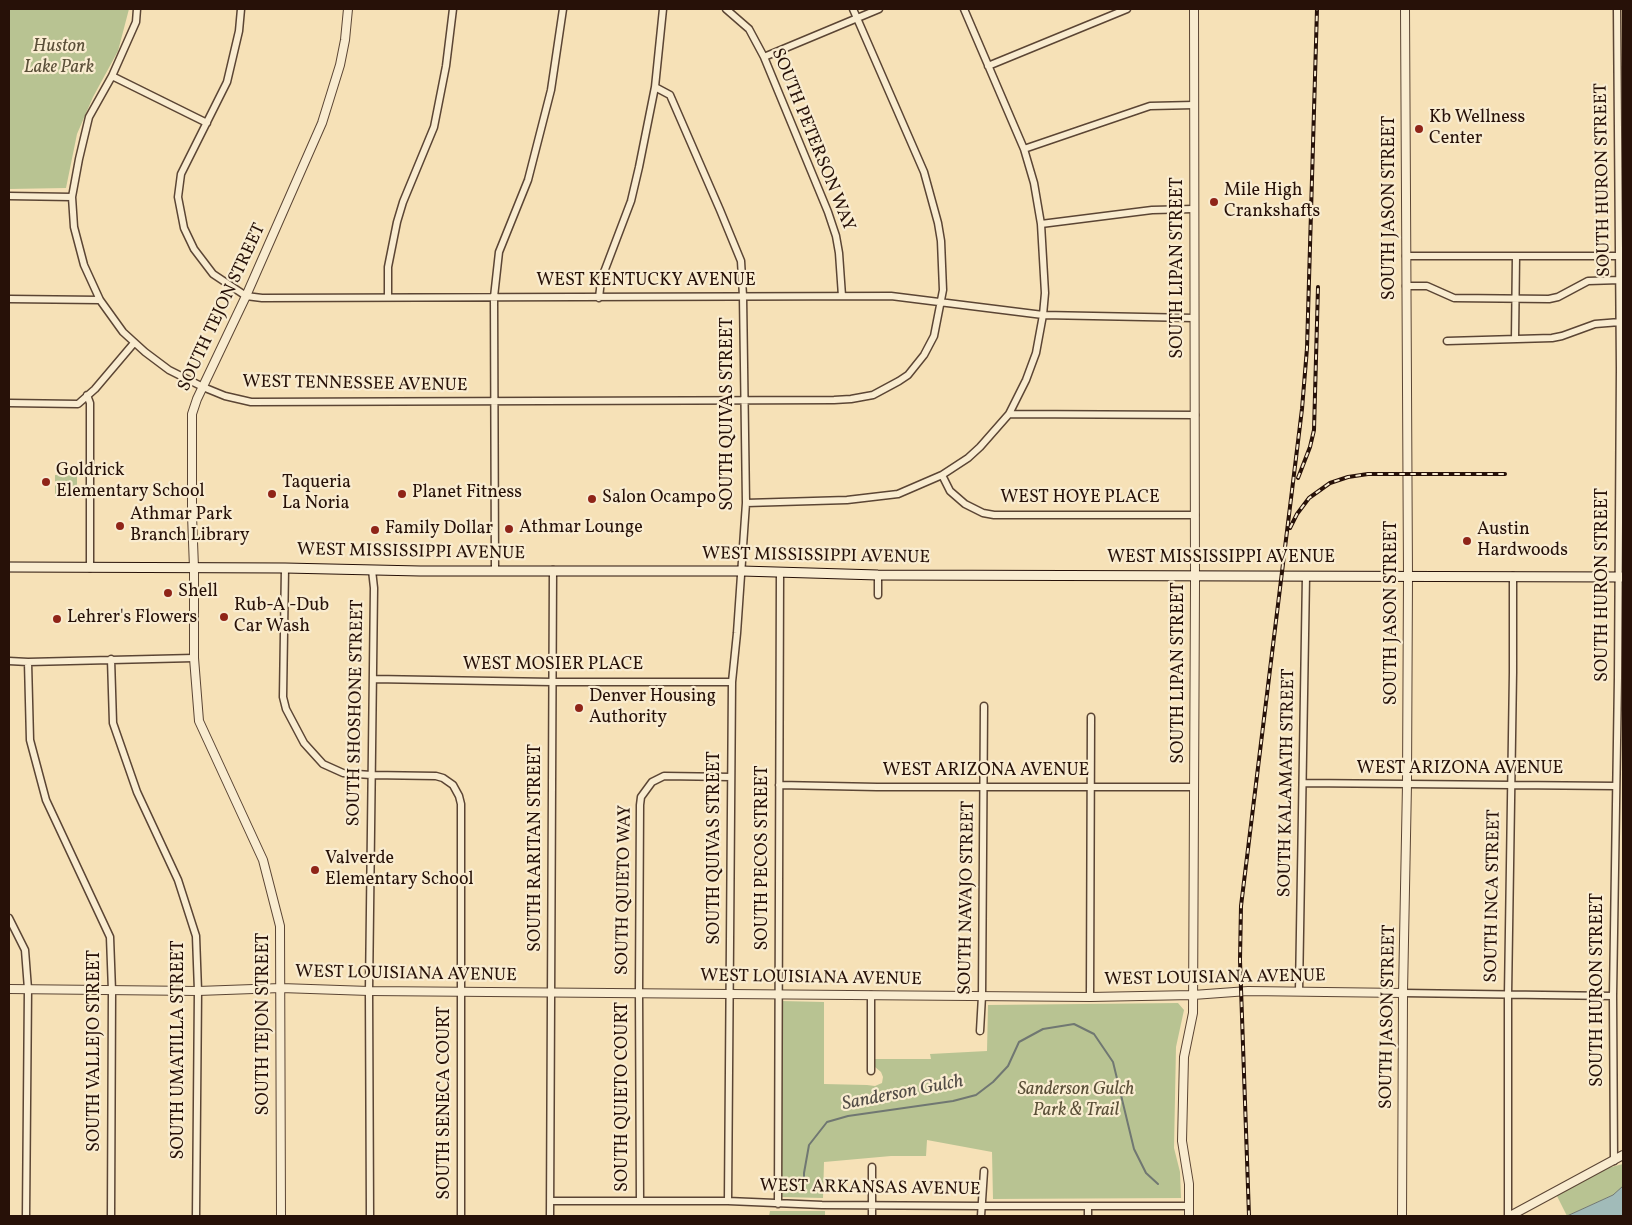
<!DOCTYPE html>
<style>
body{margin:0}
#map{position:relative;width:1632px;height:1225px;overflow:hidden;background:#f6e1b7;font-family:Vollkorn,serif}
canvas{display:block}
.frame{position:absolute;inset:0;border:10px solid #271108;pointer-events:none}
</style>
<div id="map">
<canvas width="1632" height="1225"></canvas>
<div class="frame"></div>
</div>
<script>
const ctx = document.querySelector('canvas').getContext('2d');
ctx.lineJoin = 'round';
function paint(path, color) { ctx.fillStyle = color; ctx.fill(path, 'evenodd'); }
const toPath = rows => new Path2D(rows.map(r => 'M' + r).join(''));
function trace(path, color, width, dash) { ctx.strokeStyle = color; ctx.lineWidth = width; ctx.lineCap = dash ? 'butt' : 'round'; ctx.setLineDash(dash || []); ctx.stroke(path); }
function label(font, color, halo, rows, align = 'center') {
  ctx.font = font + ' Vollkorn,serif'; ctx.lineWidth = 4.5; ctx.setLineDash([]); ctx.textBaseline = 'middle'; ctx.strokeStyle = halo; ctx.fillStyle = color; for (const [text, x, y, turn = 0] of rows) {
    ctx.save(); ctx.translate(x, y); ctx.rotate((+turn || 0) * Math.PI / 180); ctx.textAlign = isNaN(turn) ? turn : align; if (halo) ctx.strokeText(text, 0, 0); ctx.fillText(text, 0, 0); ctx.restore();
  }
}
paint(toPath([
 [9,9,129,9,118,51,93,97,77,134,66,188,9,189],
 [55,475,77,475,77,498,55,498],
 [781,1001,824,1002,824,1084,867,1085,875,1086,882,1083,883,1077,881,1072,875,1067,874,1059,931,1059,930,1054,987,1051,988,1005,1178,1003,1184,1010,1176,1047,1174,1148,1180,1172,1181,1198,993,1199,992,1152,927,1140,926,1156,891,1156,824,1162,823,1198,782,1197],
 [1623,1164,1623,1186,1613,1195,1567,1216,1556,1194,1607,1168],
 [770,1211,825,1211,825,1216,769,1216]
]), '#b8c392');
const water = toPath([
 [1623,1186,1623,1216,1567,1216,1613,1195,1623,1186]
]);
paint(water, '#a1bbb9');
trace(water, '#707772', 1);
trace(toPath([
 [804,1184,804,1173,809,1145,827,1122,848,1116,953,1101,976,1095,993,1082,1008,1066,1019,1042,1043,1029,1074,1024,1094,1034,1113,1062,1134,1149,1146,1173,1158,1184]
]), '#707772', 2);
const minor = toPath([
 [137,9,136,22,112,76,89,117,79,159,72,197,74,227,84,265,100,300,123,332,145,352,169,370,203,387,225,396,251,402,834,400,851,399,873,395,899,381,908,375,924,355,934,336,943,290,941,241,938,223,924,172,853,9],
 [241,9,239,31,227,82,181,174,178,197,184,228,194,249,213,274,246,296,262,298,891,296,1043,315,1194,318],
 [663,9,655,87,670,95,720,210,741,261,743,296,746,503,737,633,732,682,728,1201],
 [726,9,749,29,764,57,828,212,836,236,839,253,842,296],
 [764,57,879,9],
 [988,66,1127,9],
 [112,76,207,123],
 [1024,149,1150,106,1194,105],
 [9,196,72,197],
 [1041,224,1152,210,1194,209],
 [1406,256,1619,256],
 [1406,286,1427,286,1454,298,1549,299,1558,297,1588,281,1620,280],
 [388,297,388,267,397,222,403,202,434,127,446,66,453,9],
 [599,298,601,280,631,201,639,167,655,87],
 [9,299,100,300],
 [1515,339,1516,256],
 [1447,341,1552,338,1562,336,1595,324,1620,322],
 [87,395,90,403,90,568],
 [9,403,78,404,95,389,134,343],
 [1009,414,1195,415],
 [942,475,968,458,980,447,1009,414,1026,380,1036,353,1043,315,1045,293,1041,224,1034,183,1024,149,964,9],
 [746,503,847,500,898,494,942,475,950,491,965,504,983,513,994,515,1195,515],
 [285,568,283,697,286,709,304,743,323,764,343,773,371,775,436,776,443,778,453,785,459,796,461,804,461,1216],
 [495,570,494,297,499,252,528,180,551,90,563,9],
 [878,575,878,595],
 [111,659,113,723,137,792,178,880,196,936,198,991,196,1216],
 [9,661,28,662,194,658],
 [28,662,30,740,46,800,110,937,112,991,111,1216],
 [373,679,552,682,732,682],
 [1303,783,1616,786],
 [779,785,877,787,1194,787],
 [9,918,25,950,28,989,26,1216],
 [1299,991,1306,576],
 [1403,993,1613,996],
 [871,995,871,1071],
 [1090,997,1091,717],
 [980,1031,982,996,984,706],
 [1614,1161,1613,996,1618,678,1620,368,1617,9],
 [872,1167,872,1216],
 [551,1201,728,1201,822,1205,981,1206,1189,1206],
 [640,1201,639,992,640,805,641,797,652,782,664,776,731,777],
 [778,1204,780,572],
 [370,1216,369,991,374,588,372,570],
 [550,1216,553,570],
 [981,1216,984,1171],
 [1088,1216,1088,1206],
 [1508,1216,1508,995,1513,672,1513,576]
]);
const tertiary = toPath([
 [9,989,198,991,281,988,369,991,1090,997,1193,995,1248,991,1403,993],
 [281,1216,280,926,263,860,199,721,194,658,194,568,192,515,192,414,197,399,246,296,322,123,340,65,345,40,348,9],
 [1189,1216,1189,1184,1182,1141,1184,1057,1193,1013,1195,583,1194,9],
 [1402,1216,1403,993,1407,784,1408,576,1405,9],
 [1510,1216,1623,1155]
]);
const secondary = toPath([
 [9,567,285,568,420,571,742,571,878,575,1623,577]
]);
trace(minor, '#5b4534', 9);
trace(tertiary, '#5b4534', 10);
trace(secondary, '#271108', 11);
trace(minor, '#f9ecd0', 6);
trace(tertiary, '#f9ecd0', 8);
trace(secondary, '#f9ecd0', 9);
const rail = toPath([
 [1298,478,1310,447,1314,430,1318,287],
 [1290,528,1297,514,1309,498,1330,483,1348,477,1368,474,1505,474],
 [1249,1216,1240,960,1241,906,1302,409,1307,348,1317,9]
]);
trace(rail, '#271108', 4);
trace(rail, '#f9ecd0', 2, [5.5]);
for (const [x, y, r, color] of [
 [1419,129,5,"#8f2418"],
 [1214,202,5,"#8f2418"],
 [46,482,5,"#8f2418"],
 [272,494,5,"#8f2418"],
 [402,494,5,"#8f2418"],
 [592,499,5,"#8f2418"],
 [120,526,5,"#8f2418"],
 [509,529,5,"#8f2418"],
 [375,530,5,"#8f2418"],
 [1467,541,5,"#8f2418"],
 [168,593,5,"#8f2418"],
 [224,617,5,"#8f2418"],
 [57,619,5,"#8f2418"],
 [579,708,5,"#8f2418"],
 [315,870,5,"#8f2418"]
]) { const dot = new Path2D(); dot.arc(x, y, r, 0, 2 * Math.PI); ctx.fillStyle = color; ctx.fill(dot); trace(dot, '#f9ecd0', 2); }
label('italic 18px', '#5a4f38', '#f9ecd0', [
 ["Huston",59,48],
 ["Lake Park",59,69],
 ["Sanderson Gulch",1076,1091],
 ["Park & Trail",1076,1112]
]);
label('18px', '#271108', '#f9ecd0', [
 ["Kb Wellness",1429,119],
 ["Center",1429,140],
 ["Mile High",1224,192],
 ["Crankshafts",1224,213],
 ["Goldrick",56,472],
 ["Elementary School",56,493],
 ["Taqueria",282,484],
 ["La Noria",282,505],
 ["Planet Fitness",412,494],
 ["Salon Ocampo",602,499],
 ["Athmar Park",130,516],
 ["Branch Library",130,537],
 ["Athmar Lounge",519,529],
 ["Family Dollar",385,530],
 ["Austin",1477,531],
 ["Hardwoods",1477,552],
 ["Shell",178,593],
 ["Rub-A -Dub",234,607],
 ["Car Wash",234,628],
 ["Lehrer's Flowers",67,619],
 ["Denver Housing",589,698],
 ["Authority",589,719],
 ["Valverde",325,860],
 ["Elementary School",325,881]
], 'left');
label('18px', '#271108', '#f9ecd0', [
 ["SOUTH PETERSON WAY",812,140,68],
 ["SOUTH HURON STREET",1604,180,-91],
 ["SOUTH JASON STREET",1391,208,-90],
 ["SOUTH LIPAN STREET",1179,268,-90],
 ["WEST KENTUCKY AVENUE",646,282],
 ["SOUTH TEJON STREET",223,308,-65],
 ["WEST TENNESSEE AVENUE",355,385,1],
 ["SOUTH QUIVAS STREET",729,414,-90],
 ["WEST HOYE PLACE",1080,499],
 ["WEST MISSISSIPPI AVENUE",411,553,1],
 ["WEST MISSISSIPPI AVENUE",816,557,1],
 ["WEST MISSISSIPPI AVENUE",1221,559],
 ["SOUTH HURON STREET",1604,585,-90],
 ["SOUTH JASON STREET",1393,613,-90],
 ["WEST MOSIER PLACE",553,666],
 ["SOUTH LIPAN STREET",1180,673,-90],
 ["SOUTH SHOSHONE STREET",357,713,-89],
 ["WEST ARIZONA AVENUE",1460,770],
 ["WEST ARIZONA AVENUE",986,772],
 ["SOUTH KALAMATH STREET",1288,783,-89],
 ["SOUTH RARITAN STREET",537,848,-90],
 ["SOUTH QUIVAS STREET",716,848,-90],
 ["SOUTH PECOS STREET",764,858,-90],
 ["SOUTH QUIETO WAY",625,890,-89],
 ["SOUTH INCA STREET",1494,896,-89],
 ["SOUTH NAVAJO STREET",968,898,-89],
 ["WEST LOUISIANA AVENUE",406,975,1],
 ["WEST LOUISIANA AVENUE",811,979,1],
 ["WEST LOUISIANA AVENUE",1215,979,-1],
 ["SOUTH HURON STREET",1599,990,-90],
 ["SOUTH JASON STREET",1389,1017,-89],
 ["SOUTH TEJON STREET",265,1024,-90],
 ["SOUTH UMATILLA STREET",180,1050,-90],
 ["SOUTH VALLEJO STREET",96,1051,-90],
 ["SOUTH QUIETO COURT",624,1097,-90],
 ["SOUTH SENECA COURT",446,1103,-90],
 ["WEST ARKANSAS AVENUE",870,1189,1]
]);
label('italic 19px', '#524c46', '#f9ecd0', [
 ["Sanderson Gulch",903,1094,-11]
]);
</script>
